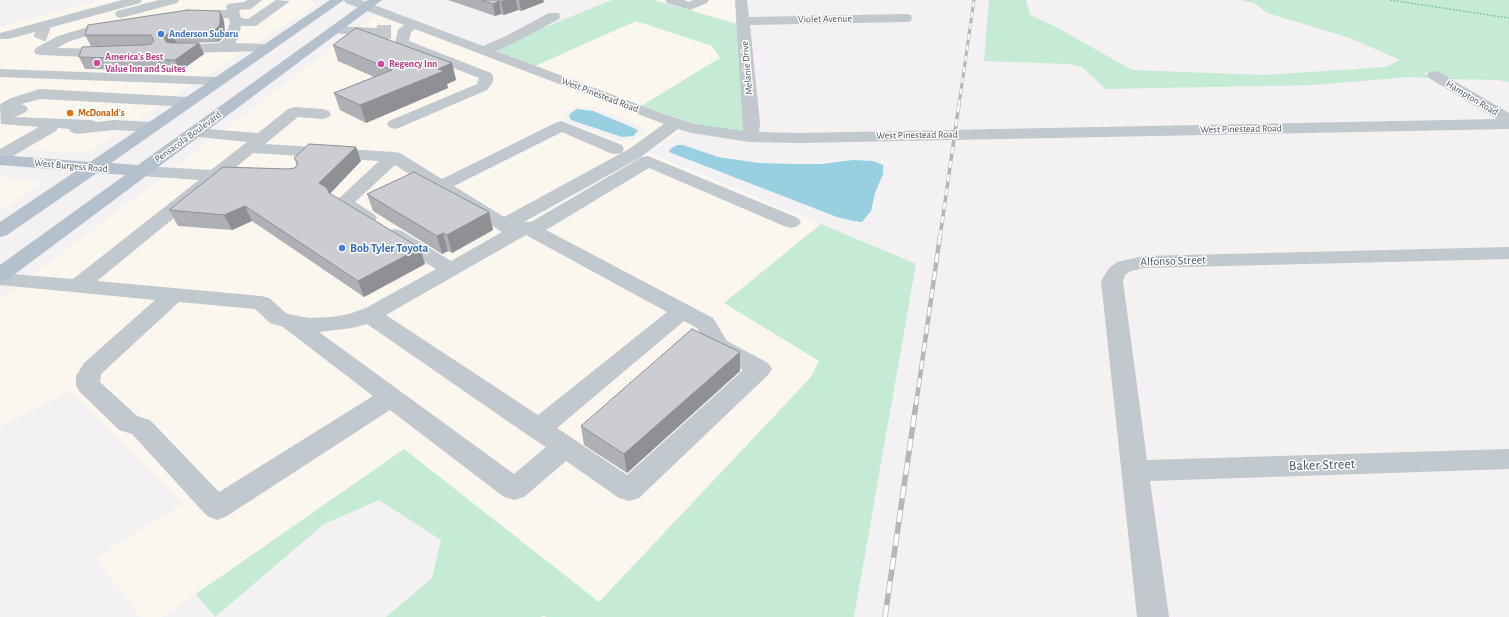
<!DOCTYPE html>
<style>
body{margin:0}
canvas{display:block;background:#f3f1f1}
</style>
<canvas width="1509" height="617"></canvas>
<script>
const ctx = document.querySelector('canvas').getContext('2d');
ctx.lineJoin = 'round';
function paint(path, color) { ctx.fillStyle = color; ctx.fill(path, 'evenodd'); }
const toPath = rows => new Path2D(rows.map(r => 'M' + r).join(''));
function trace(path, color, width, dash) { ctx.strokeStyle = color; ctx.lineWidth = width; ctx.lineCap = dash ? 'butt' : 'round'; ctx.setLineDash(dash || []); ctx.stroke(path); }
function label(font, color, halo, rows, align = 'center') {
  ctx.font = font + ' "Alegreya Sans",sans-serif'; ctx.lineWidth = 3; ctx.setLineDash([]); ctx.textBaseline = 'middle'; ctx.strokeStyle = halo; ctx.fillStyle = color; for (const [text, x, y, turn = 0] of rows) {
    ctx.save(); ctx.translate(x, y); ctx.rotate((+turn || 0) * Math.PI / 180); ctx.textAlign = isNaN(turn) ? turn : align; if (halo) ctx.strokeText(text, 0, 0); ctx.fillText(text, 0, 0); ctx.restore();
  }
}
paint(toPath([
 [100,0,306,0,316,4,89,152,0,149,0,27],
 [654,0,736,0,737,24],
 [377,14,682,131,648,152,821,224,724,303,819,361,811,377,599,602,404,450,162,617,141,617,96,558,183,504,70,391,0,426,0,300],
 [580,106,596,108,640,125,644,131,638,138,632,140,617,140,566,122,562,118,566,111],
 [636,21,712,46,721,59,641,106,535,66],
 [0,177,44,182,0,211]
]), '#fbf7ee');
paint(toPath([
 [612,0,654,0,737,24,743,132,696,124,641,106,720,58,712,46,636,21,535,66,491,49],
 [989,0,1026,0,1030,15,1056,27,1132,70,1265,75,1386,67,1400,60,1350,38,1267,13,1254,3,1243,1,1244,0,1509,0,1509,82,1497,80,1447,79,1435,71,1424,73,1432,78,1409,77,1314,85,1106,89,1082,67,1069,64,984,61],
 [821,224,916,264,854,617,546,617,543,615,541,617,386,617,432,578,441,540,379,500,324,524,215,617,196,594,404,449,599,602,811,377,819,361,724,303]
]), '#c6ebd5');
paint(toPath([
 [577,109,593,111,634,128,638,131,633,136,622,137,571,120,569,116,571,113],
 [677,145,683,145,718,157,759,163,794,164,822,164,853,160,873,161,883,165,883,174,875,193,871,211,862,222,853,221,837,217,669,152,670,149]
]), '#98d0e2');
trace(toPath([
 [36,30,48,35],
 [377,32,392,32]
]), '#c9cacc', 14, [14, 7]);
trace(toPath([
 [1390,0,1509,18]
]), '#82c5a6', 1.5, [2, 1.5]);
paint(toPath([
 [122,0,142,0,140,3,9,39,0,39,0,33,122,0],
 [159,0,179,0,177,3,121,18,117,17,115,14,117,11,159,0],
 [248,0,262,0,251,9,239,10,241,18,248,19,276,0,290,1,256,26,241,26,238,39,235,43,267,44,272,45,274,48,272,51,177,53,172,52,170,49,172,46,177,45,219,43,225,38,230,22,228,18,190,19,185,18,184,15,185,12,227,10,226,7,228,4,244,2,248,0],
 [344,0,361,0,483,46,506,36,549,13,559,13,560,16,559,19,516,42,496,51,661,113,695,124,743,131,735,0,747,0,749,17,906,14,911,15,912,18,911,21,906,22,750,25,760,123,759,132,800,133,1497,119,1429,78,1427,75,1429,72,1434,71,1439,72,1509,113,1509,129,800,143,749,142,692,133,678,129,641,157,524,222,531,222,642,157,648,156,798,218,801,222,798,226,791,228,784,226,649,168,546,230,713,318,727,341,768,363,772,369,768,375,639,498,629,501,619,498,566,461,524,497,514,500,504,497,390,410,227,516,217,520,207,516,132,434,119,430,79,391,76,385,76,376,84,363,155,300,0,285,0,273,73,279,199,180,142,176,136,175,133,171,136,167,142,166,211,170,247,142,188,136,186,133,188,130,194,128,258,133,288,109,294,107,323,109,329,111,331,114,329,117,323,119,298,117,265,144,394,152,400,153,442,179,555,123,561,121,622,145,624,149,622,153,616,154,610,153,562,132,454,186,504,217,629,149,664,124,415,29,411,32,409,41,491,73,493,76,493,82,487,90,401,127,395,129,389,127,387,124,389,121,477,84,479,78,397,46,395,43,398,30,404,25,346,3,344,0],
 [253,153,379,161,334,203,336,207,360,222,367,224,374,222,377,218,374,214,355,202,395,165,502,232,451,261,402,231,395,229,388,231,385,235,388,239,436,269,366,308,349,314,332,317,309,318,293,315,286,313,269,298,261,296,97,281,219,181,228,180,231,176,229,173,253,153],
 [526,235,667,312,538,415,386,315,526,235],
 [179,302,255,309,270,323,283,327,373,396,219,492,150,420,137,416,100,382,101,374,179,302],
 [684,321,697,328,711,353,743,370,627,475,557,428,684,321],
 [367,324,529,436,546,447,514,474,319,332,352,328,367,324],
 [665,0,684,0,689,2,693,0,709,0,707,3,690,10,667,3,665,0],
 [115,23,120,24,122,27,120,30,90,35,68,42,57,48,110,49,115,50,117,53,115,56,84,57,41,55,36,54,34,51,36,48,58,36,88,27,115,23],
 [335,26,377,28,382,29,384,32,382,35,377,36,330,33,328,30,330,27,335,26],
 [0,69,218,77,223,78,225,81,223,84,218,85,0,77,0,69],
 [40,89,188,97,193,99,196,102,193,105,188,107,41,99,21,104,26,106,28,109,26,112,15,117,91,120,97,122,114,120,152,122,158,124,160,127,158,130,152,132,114,130,77,134,71,132,69,129,58,128,56,131,6,160,0,161,0,149,39,127,1,124,0,104,11,98,40,89],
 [1509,247,1509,259,1144,268,1131,271,1125,275,1123,281,1147,460,1509,449,1509,469,1150,481,1169,617,1137,617,1101,281,1109,268,1117,262,1144,256,1509,247]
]), '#c1c8ce');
paint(toPath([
 [330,0,344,0,111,163,138,165,368,0,382,0,7,280,0,281,0,265,125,175,97,173,7,235,0,237,0,222,76,171,0,165,0,155,90,162,330,0]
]), '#b4c0cc');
const railFar3 = toPath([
 [959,105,974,0]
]);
const railFar2 = toPath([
 [940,237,959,104]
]);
const railFar1 = toPath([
 [916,405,940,236]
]);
const rail = toPath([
 [885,617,916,404]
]);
trace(railFar3, '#b4b6ba', 3);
trace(railFar2, '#b4b6ba', 3.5);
trace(railFar1, '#b4b6ba', 4.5);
trace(rail, '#b4b6ba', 5.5);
trace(railFar3, '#fff', 2, [5.5]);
trace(railFar2, '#fff', 2.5, [7]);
trace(railFar1, '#fff', 3, [9]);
trace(rail, '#fff', 4, [12]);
paint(toPath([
 [448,0,543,0,544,2,521,11,518,10,504,15,501,14,495,16],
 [220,11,224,21,225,34,224,37,218,42,186,43,199,43,204,54,180,71,85,69,79,57,105,46,91,46,85,35],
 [333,45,452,63,456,80,447,84,448,88,366,123,340,110,334,93,374,77,338,61],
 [356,147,361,161,330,193,425,264,364,297,252,221,232,230,178,226,169,210,288,169,295,168,297,165,294,158],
 [367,194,489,212,493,230,452,253,448,251,442,254,373,211],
 [740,352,740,371,627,473,584,445,581,426]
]), '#afb0b5');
paint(toPath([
 [508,0,516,0,518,10,504,15,501,2],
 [519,0,543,0,544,2,521,11],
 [499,1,501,14,495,16,493,4],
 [220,11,224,21,225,34,224,37,218,42,214,31],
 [172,33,177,44,169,48,164,37,167,34],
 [199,43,204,54,180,71,175,60],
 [452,63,456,80,447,84,448,88,366,123,360,105,438,69],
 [356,147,361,161,325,199,319,183],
 [245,206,252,221,232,230,224,215],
 [489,212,493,230,452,253,447,235],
 [443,233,448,251,442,254,437,236],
 [420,248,425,264,364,297,358,281],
 [740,352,740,371,627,473,624,454]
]), '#8f9094');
const building = toPath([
 [482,0,508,0,501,2,499,1,493,4,482,0],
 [188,10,220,11,220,23,219,26,214,31,172,33,167,34,164,37,166,42,172,43,199,43,175,60,79,57,82,47,146,45,151,44,154,41,151,35,85,35,88,25,188,10],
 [356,28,452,63,438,69,444,71,360,105,334,93,392,70,333,45,356,28],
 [309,144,356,147,319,183,327,188,329,193,420,248,358,281,245,206,224,215,169,210,223,167,288,169,295,168,298,163,294,158,309,144],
 [414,172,489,212,447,235,443,233,437,236,367,194,414,172],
 [692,329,740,352,624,454,581,426,692,329]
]);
paint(building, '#cccdd3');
trace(building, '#8f9094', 1);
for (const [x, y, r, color] of [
 [161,34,4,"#3f7fe0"],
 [97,63,4,"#d1479c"],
 [381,64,4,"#d1479c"],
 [70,113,4,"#e8710a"],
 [342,248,4,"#3f7fe0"]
]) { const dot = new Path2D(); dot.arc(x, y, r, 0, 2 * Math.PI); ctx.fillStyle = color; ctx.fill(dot); trace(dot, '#fff', 1.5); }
label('10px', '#4b545c', '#fff', [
 ["Violet Avenue",825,19,-1],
 ["Melanie Drive",747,68,-95],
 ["West Pinestead Road",600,95,21],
 ["Hampton Road",1472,98,31],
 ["West Pinestead Road",1241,129,-1],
 ["West Pinestead Road",917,135,-1],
 ["Pensacola Boulevard",188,137,-36],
 ["West Burgess Road",71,166,5]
]);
label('bold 10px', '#366cbe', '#fff', [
 ["Anderson Subaru",169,34]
], 'left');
label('bold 10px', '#b23c85', '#fff', [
 ["America's Best",105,57],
 ["Value Inn and Suites",105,69],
 ["Regency Inn",389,64]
], 'left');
label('bold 10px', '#c56008', '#fff', [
 ["McDonald's",78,113]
], 'left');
label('bold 12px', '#366cbe', '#fff', [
 ["Bob Tyler Toyota",350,248]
], 'left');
label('12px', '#4b545c', '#fff', [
 ["Alfonso Street",1173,261,-2]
]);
label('14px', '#4b545c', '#fff', [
 ["Baker Street",1322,465,-2]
]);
</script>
